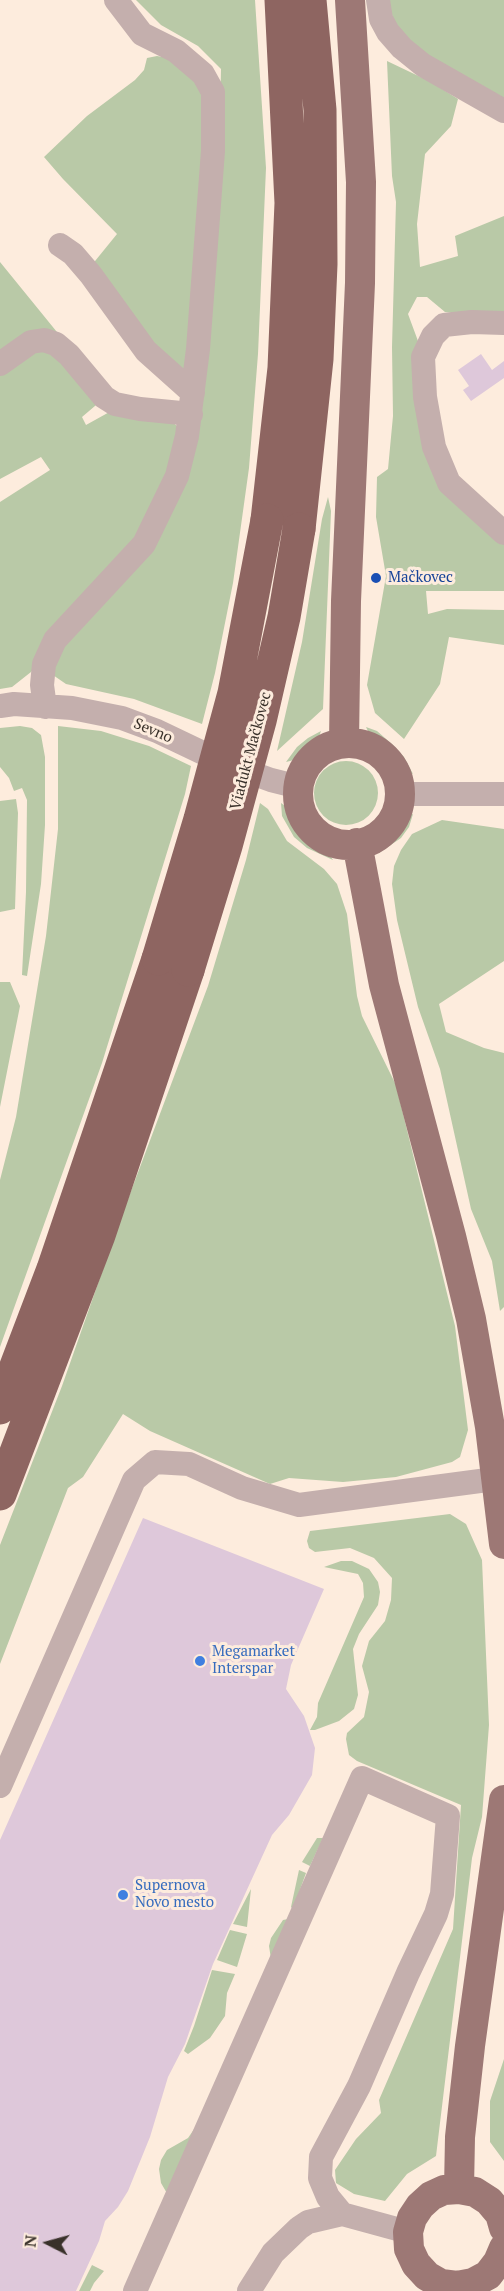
<!DOCTYPE html>
<meta charset="utf-8">
<style>
body{margin:0}
#map{position:relative;width:504px;height:2291px;overflow:hidden;background:#fdecdd;font-family:"PT Serif",serif}
canvas{display:block}
.north{position:absolute;left:18px;top:2213px;width:60px;height:60px;-webkit-text-stroke:4px #fdecdd;paint-order:stroke;rotate:276deg;font-size:16px;font-weight:700;line-height:24px;text-align:center;color:#39312a}
.north::after{content:'';display:block;margin:auto;width:21px;height:27px;background:#39312a;clip-path:polygon(50% 0,100% 100%,50% 72%,0 100%)}
</style>
<div id="map">
<canvas width="504" height="2291"></canvas>
<div class="north">N</div>
</div>
<script>
const ctx = document.querySelector('canvas').getContext('2d');
ctx.lineJoin = 'round';
function paint(path, color) { ctx.fillStyle = color; ctx.fill(path, 'evenodd'); }
const toPath = rows => new Path2D(rows.map(r => 'M' + r).join(''));
function trace(path, color, width, dash) { ctx.strokeStyle = color; ctx.lineWidth = width; ctx.lineCap = dash ? 'butt' : 'round'; ctx.setLineDash(dash || []); ctx.stroke(path); }
function label(font, color, halo, rows, align = 'center') {
  ctx.font = font + ' "PT Serif",serif'; ctx.lineWidth = 6; ctx.setLineDash([]); ctx.textBaseline = 'middle'; ctx.strokeStyle = halo; ctx.fillStyle = color; for (const [text, x, y, turn = 0] of rows) {
    ctx.save(); ctx.translate(x, y); ctx.rotate((+turn || 0) * Math.PI / 180); ctx.textAlign = isNaN(turn) ? turn : align; if (halo) ctx.strokeText(text, 0, 0); ctx.fillText(text, 0, 0); ctx.restore();
  }
}
paint(toPath([
 [136,0,255,0,266,168,258,354,249,468,233,583,215,673,202,724,134,699,66,684,50,673,58,650,158,538,218,212,221,69,198,46,161,25],
 [388,0,504,0,504,98,419,50,394,22],
 [157,56,168,58,199,80,206,111,187,366,180,377,91,266,117,234,63,179,44,157,87,116,135,80,144,70,147,58],
 [387,61,431,82,458,99,451,126,425,154,417,224,420,267,458,256,455,236,504,216,504,313,471,315,445,312,427,297,417,297,408,314,418,341,422,425,504,540,504,591,426,591,428,614,447,609,504,610,504,645,449,637,440,684,404,739,375,713,367,685,386,576,376,517,377,477,388,469,393,416,392,347,396,202,392,176],
 [0,262,61,337,0,358],
 [45,346,102,400,82,417,86,425,113,410,168,418,178,427,171,464,137,540,31,672,12,687,0,689,0,502,50,470,41,457,0,479,0,370],
 [328,497,331,511,323,709,277,751,302,642,322,519],
 [20,726,32,728,41,735,45,757,45,825,41,884,27,976,22,975,26,892,27,800,22,788,14,791,9,778,0,767,0,728],
 [58,726,101,731,149,746,191,766,185,794,102,1063,0,1347,0,1180,16,1117,46,936,58,829],
 [366,727,377,731,393,745,404,757,413,774,399,768,391,754,374,744],
 [321,731,318,740,309,753,302,758,286,762,297,747,308,738],
 '314 793a32 32 0 1 1 64 0a32 32 0 1 1-64 0Z',
 [16,799,18,813,15,909,0,912,0,801],
 [260,803,268,809,287,841,324,869,337,884,347,914,357,996,362,1016,396,1085,455,1326,468,1430,460,1457,452,1462,396,1477,343,1482,289,1478,270,1484,150,1431,123,1414,83,1477,68,1488,0,1664,0,1545,62,1386,122,1215,208,986,246,860],
 [281,803,293,812,301,827,326,849,333,860,307,848,294,837,282,816],
 [413,814,409,827,401,838,379,853,378,843,398,819],
 [442,820,504,829,504,961,439,1004,446,1032,484,1048,504,1053,504,1307,500,1311,492,1261,471,1209,440,1069,418,1007,397,920,392,884,394,866,401,850,412,834],
 [0,982,10,982,20,1006,0,1107],
 [450,1514,466,1524,482,1560,489,1725,482,1817,472,1858,436,2156,407,2174,385,2201,354,2194,336,2183,335,2170,356,2139,381,2113,379,2100,453,1929,461,1805,357,1761,349,1755,346,1739,347,1733,364,1717,369,1692,362,1666,369,1641,385,1621,391,1600,392,1578,374,1558,350,1548,315,1552,309,1548,307,1541,310,1531],
 [341,1561,352,1561,369,1569,378,1582,380,1592,378,1605,359,1634,353,1649,358,1695,354,1709,339,1721,315,1730,310,1730,317,1717,318,1703,364,1597,363,1583,358,1574,324,1567],
 [317,1838,323,1838,310,1866,302,1862],
 [299,1870,306,1873,293,1909,291,1907],
 [251,1889,247,1927,233,1924],
 [288,1919,271,1959,269,1946,271,1938,283,1920],
 [230,1930,247,1934,237,1967,217,1960],
 [212,1970,235,1974,227,1993,225,2016,210,2038,188,2054,184,2051,194,2026],
 [504,2059,504,2161,490,2142,490,2101],
 [199,2122,168,2195,161,2183,159,2169,161,2160,167,2150,188,2138],
 [92,2265,104,2271,94,2283,90,2291,79,2291]
]), '#b9c9a7');
paint(toPath([
 [481,354,492,370,504,361,504,378,471,401,463,390,469,386,458,370],
 [143,1518,324,1589,291,1665,286,1689,304,1716,315,1748,312,1775,289,1815,272,1835,213,1964,185,2044,168,2077,150,2137,128,2191,118,2207,105,2221,99,2241,76,2291,0,2291,0,1840]
]), '#dec8da');
trace(toPath([
 [378,0,381,19,388,32,402,48,423,65,504,111],
 [60,245,73,254,91,275,146,351,193,393],
 [504,323,472,322,444,325,433,336,423,357,425,397,434,447,449,483,504,533],
 [0,364,31,342,44,340,56,344,69,355,104,397,115,404,140,409,191,414],
 [0,706,14,704,72,708,122,718,157,731,224,763,271,780,299,787],
 [45,707,42,685,44,664,55,640,144,544,177,476,187,436,198,349,213,151,213,92,203,74,176,51,142,34,116,0],
 [399,794,504,794],
 [0,1786,134,1480,155,1462,189,1464,242,1488,299,1505,495,1479],
 [135,2291,362,1778,448,1816,442,1894,436,1914,408,1973,359,2086,321,2157,320,2178,328,2197,342,2214],
 [249,2291,273,2253,299,2228,308,2222,342,2214,408,2232]
]), '#c4afad', 24);
trace(toPath([
 [344,743,346,601,360,283,361,182,350,0],
 '298 794a51 51 0 1 1 102 0a51 51 0 1 1-102 0Z',
 [357,843,384,985,451,1236,471,1319,490,1427,504,1544],
 [459,2189,460,2137,470,2046,504,1800],
 [504,2228,500,2214,489,2201,475,2192,459,2189,444,2190,431,2196,420,2206,412,2218,408,2232,409,2249,416,2264,427,2276,441,2284,457,2286,473,2283,488,2275,498,2262,504,2248]
]), '#9d7875', 30);
trace(toPath([
 [267,520,284,368,291,203,281,0],
 [299,529,317,359,321,264,320,110,310,0],
 [0,1408,53,1269,158,959],
 [0,1494,99,1235,188,970]
]), '#8e6561', 33);
trace(toPath([
 [158,959,200,819,234,693,267,520],
 [188,970,226,846,260,721,284,617,299,529]
]), '#8e6561', 33);
for (const [x, y, r, color] of [
 [376,578,6,"#1a4fb4"],
 [200,1661,6,"#3f7fe0"],
 [123,1895,6,"#3f7fe0"]
]) { const dot = new Path2D(); dot.arc(x, y, r, 0, 2 * Math.PI); ctx.fillStyle = color; ctx.fill(dot); trace(dot, '#fdecdd', 2); }
label('15px', '#164399', '#fdecdd', [
 ["Mačkovec",388,578]
], 'left');
label('15px', '#39312a', '#fdecdd', [
 ["Sevno",153,731,23],
 ["Viadukt Mačkovec",251,751,-75]
]);
label('15px', '#366cbe', '#fdecdd', [
 ["Megamarket",212,1652],
 ["Interspar",212,1669],
 ["Supernova",135,1886],
 ["Novo mesto",135,1903]
], 'left');
</script>
